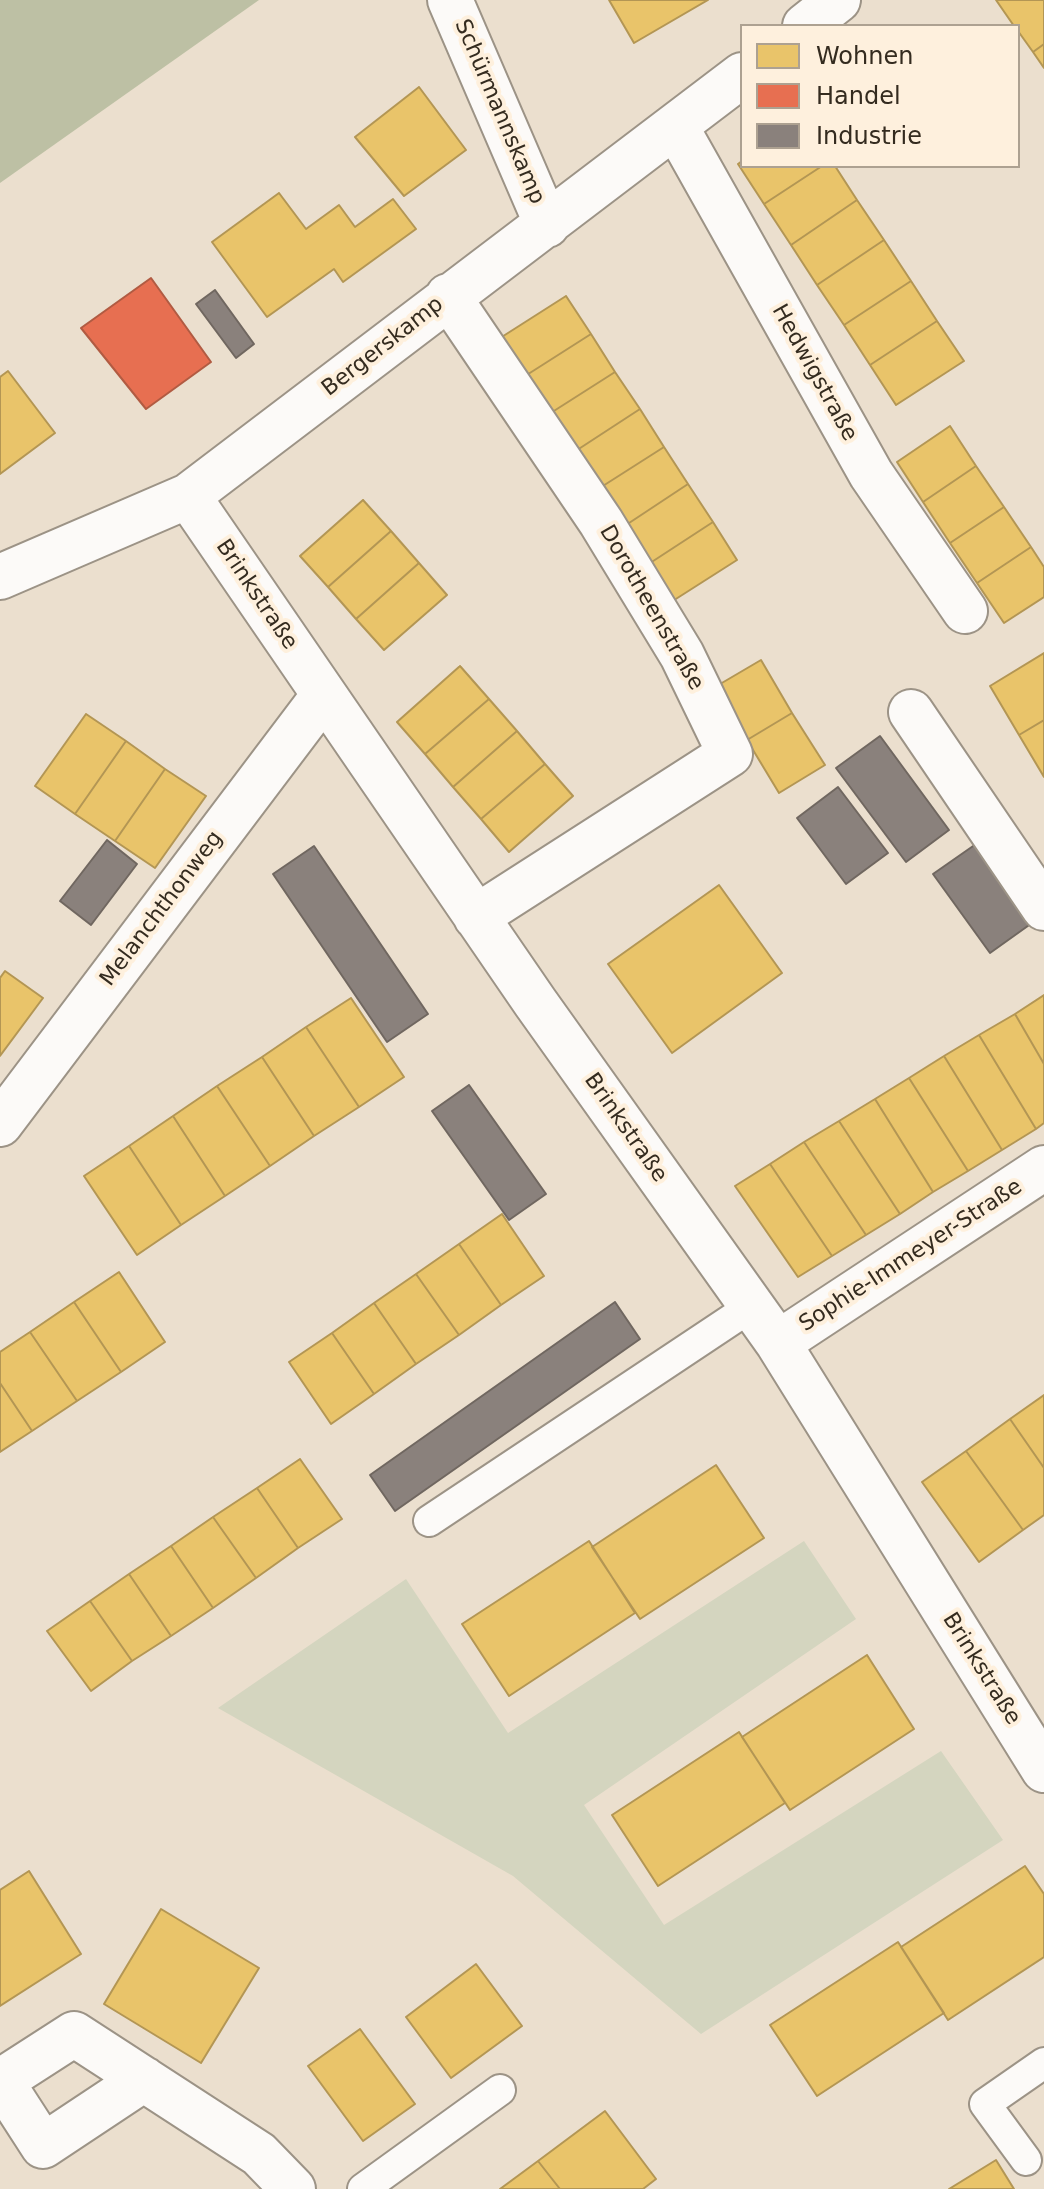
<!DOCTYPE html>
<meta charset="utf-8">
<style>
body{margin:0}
#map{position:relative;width:1044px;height:2189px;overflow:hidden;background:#ebdfce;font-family:"DejaVu Sans",sans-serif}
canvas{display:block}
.legend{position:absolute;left:740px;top:24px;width:280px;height:144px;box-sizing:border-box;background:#fef0dd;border:2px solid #ada191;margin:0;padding:10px 14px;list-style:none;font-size:24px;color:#342b1f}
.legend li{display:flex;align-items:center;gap:16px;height:40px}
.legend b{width:40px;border:2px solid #ada191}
</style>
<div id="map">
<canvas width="1044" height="2189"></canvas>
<ul class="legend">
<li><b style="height:22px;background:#e9c46a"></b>Wohnen</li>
<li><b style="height:22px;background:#e76f51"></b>Handel</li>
<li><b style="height:22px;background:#8a817c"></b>Industrie</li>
</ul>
</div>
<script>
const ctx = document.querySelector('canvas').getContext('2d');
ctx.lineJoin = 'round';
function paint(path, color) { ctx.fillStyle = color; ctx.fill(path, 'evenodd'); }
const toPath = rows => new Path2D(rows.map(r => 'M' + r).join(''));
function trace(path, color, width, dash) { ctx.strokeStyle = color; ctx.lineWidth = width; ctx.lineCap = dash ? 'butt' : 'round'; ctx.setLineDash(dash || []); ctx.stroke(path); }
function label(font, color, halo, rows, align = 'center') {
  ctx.font = font + ' "DejaVu Sans",sans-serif'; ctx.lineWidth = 8; ctx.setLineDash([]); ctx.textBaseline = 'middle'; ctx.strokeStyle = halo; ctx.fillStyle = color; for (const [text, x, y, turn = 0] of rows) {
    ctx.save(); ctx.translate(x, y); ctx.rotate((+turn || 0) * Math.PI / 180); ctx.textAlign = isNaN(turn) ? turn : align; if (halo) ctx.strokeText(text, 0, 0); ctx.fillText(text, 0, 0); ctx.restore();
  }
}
paint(toPath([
 [804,1541,856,1619,584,1805,664,1925,941,1751,1003,1840,701,2034,513,1876,218,1708,406,1579,508,1733]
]), '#d4d5bf');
paint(toPath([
 [0,0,259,0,0,183]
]), '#bdc0a4');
const homes = toPath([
 [609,0,708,0,634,43,609,0],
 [996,0,1044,0,1044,44,1033,52,1018,31,1018,26,1014,26,996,0],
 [1044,44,1044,68,1033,52,1044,44],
 [419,87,466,150,404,196,355,137,419,87],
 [742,161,742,166,822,166,764,204,738,164,742,161],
 [822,166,835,166,857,200,791,245,764,204,822,166],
 [279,193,306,229,339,205,355,227,393,199,416,229,343,282,334,269,267,317,212,242,279,193],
 [857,200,884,240,817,285,791,245,857,200],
 [884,240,911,281,844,325,817,285,884,240],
 [911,281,937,321,870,365,844,325,911,281],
 [566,296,591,334,522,378,497,340,566,296],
 [937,321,964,361,896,405,870,365,937,321],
 [591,334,615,372,546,416,522,378,591,334],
 [8,371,55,433,0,474,0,377,8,371],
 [615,372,640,409,571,454,546,416,615,372],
 [640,409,664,447,595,491,571,454,640,409],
 [950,426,976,466,923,502,897,462,950,426],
 [664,447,688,484,620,529,595,491,664,447],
 [976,466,1004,507,950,543,923,502,976,466],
 [688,484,713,522,644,567,620,529,688,484],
 [363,500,391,531,328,587,300,556,363,500],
 [1004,507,1031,547,977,583,950,543,1004,507],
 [713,522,737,560,668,604,644,567,713,522],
 [391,531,419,563,356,619,328,587,391,531],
 [1031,547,1044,567,1044,597,1004,623,977,583,1031,547],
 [419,563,447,595,384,650,356,619,419,563],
 [1044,653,1044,720,1019,735,990,686,1044,653],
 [761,660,792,713,747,740,715,687,761,660],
 [460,666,489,699,425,754,397,722,460,666],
 [489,699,517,731,453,787,425,754,489,699],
 [792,713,825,765,779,793,747,740,792,713],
 [86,714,126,741,75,814,35,786,86,714],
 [1044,720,1044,777,1019,735,1044,720],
 [517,731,545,764,481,819,453,787,517,731],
 [126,741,165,769,115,841,75,814,126,741],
 [545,764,573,796,509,852,481,819,545,764],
 [165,769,206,796,155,868,115,841,165,769],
 [719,885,782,973,672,1053,608,964,719,885],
 [5,971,43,998,0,1056,0,978,5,971],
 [1044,995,1044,1064,1015,1014,1044,995],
 [351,998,404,1077,359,1107,306,1027,351,998],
 [1015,1014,1044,1064,1044,1123,1036,1129,979,1035,1015,1014],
 [306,1027,359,1107,314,1136,262,1057,306,1027],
 [979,1035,1036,1129,1002,1150,944,1056,979,1035],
 [944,1056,1002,1150,968,1171,909,1078,944,1056],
 [262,1057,314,1136,270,1166,217,1086,262,1057],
 [909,1078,968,1171,933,1192,875,1099,909,1078],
 [217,1086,270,1166,225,1196,173,1116,217,1086],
 [875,1099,933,1192,900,1214,839,1121,875,1099],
 [173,1116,225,1196,181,1225,129,1146,173,1116],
 [839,1121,900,1214,866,1235,804,1142,839,1121],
 [804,1142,866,1235,832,1256,770,1164,804,1142],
 [129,1146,181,1225,137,1255,84,1176,129,1146],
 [770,1164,832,1256,798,1277,735,1186,770,1164],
 [502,1214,544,1276,501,1305,459,1244,502,1214],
 [459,1244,501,1305,459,1335,416,1274,459,1244],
 [119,1272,165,1342,121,1372,74,1302,119,1272],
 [416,1274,459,1335,416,1364,374,1303,416,1274],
 [74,1302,121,1372,77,1401,30,1332,74,1302],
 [374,1303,416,1364,374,1394,332,1333,374,1303],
 [30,1332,77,1401,32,1431,0,1383,0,1352,30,1332],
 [332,1333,374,1394,331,1424,289,1362,332,1333],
 [0,1383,32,1431,0,1452,0,1383],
 [1044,1395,1044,1468,1010,1419,1044,1395],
 [1010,1419,1044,1468,1044,1515,1023,1530,966,1451,1010,1419],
 [966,1451,1023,1530,979,1562,922,1482,966,1451],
 [300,1459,342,1519,298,1548,257,1488,300,1459],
 [716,1465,764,1538,640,1619,592,1547,716,1465],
 [257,1488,298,1548,256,1578,213,1517,257,1488],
 [213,1517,256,1578,213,1608,171,1546,213,1517],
 [589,1541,635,1613,509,1696,462,1624,589,1541],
 [171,1546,213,1608,171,1636,129,1574,171,1546],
 [129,1574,171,1636,132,1661,90,1601,129,1574],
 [90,1601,132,1661,91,1691,47,1631,90,1601],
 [867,1655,914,1729,790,1810,742,1737,867,1655],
 [739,1732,785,1803,658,1886,612,1815,739,1732],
 [1025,1866,1044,1894,1044,1957,948,2020,901,1947,1025,1866],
 [29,1871,81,1954,0,2006,0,1890,29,1871],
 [161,1909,259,1968,201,2063,104,2004,161,1909],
 [898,1942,944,2013,817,2096,770,2025,898,1942],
 [476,1964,522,2026,451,2078,406,2017,476,1964],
 [360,2029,415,2104,363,2141,308,2066,360,2029],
 [605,2111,656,2179,643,2189,560,2189,538,2161,605,2111],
 [996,2160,1014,2189,949,2189,996,2160],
 [538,2161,560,2189,500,2189,538,2161]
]);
paint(homes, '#e9c46a');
trace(homes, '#b39654', 2);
const shops = toPath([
 [151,278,211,362,146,409,81,328,151,278]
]);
paint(shops, '#e76f51');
trace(shops, '#b15b42', 2);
const industry = toPath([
 [215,290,254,344,236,358,196,304,215,290],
 [880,736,949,830,906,862,836,768,880,736],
 [838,787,888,853,846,884,797,818,838,787],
 [107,840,137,864,91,925,60,901,107,840],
 [976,844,1032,923,990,953,933,874,976,844],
 [314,846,428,1014,387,1042,273,874,314,846],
 [469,1085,546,1194,509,1220,432,1111,469,1085],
 [615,1302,640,1339,395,1511,370,1475,615,1302]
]);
paint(industry, '#8a817c');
trace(industry, '#706760', 2);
const service = toPath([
 [429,1521,752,1306],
 [1026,2160,985,2104,1044,2063],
 [363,2189,500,2090]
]);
const minor = toPath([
 [450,0,547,225],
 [805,26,838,0],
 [676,127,871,474,965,611],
 [448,296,601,522,682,655,730,754,476,917],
 [188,496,535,1002,778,1343,1044,1770],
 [0,577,188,496,742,75],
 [911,712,1044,908],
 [0,1124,324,695],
 [778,1343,1044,1168],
 [144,2079,43,2146,1,2081,74,2034,259,2154,293,2189]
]);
trace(service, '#9c9386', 34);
trace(minor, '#9c9386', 48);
trace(service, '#fcfaf8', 30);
trace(minor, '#fcfaf8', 44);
label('22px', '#342b1f', '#fef0dd', [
 ["Schürmannskamp",499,112,67],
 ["Bergerskamp",383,347,-38],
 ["Hedwigstraße",814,373,61],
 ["Brinkstraße",256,595,56],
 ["Dorotheenstraße",651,608,60],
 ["Melanchthonweg",162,909,-53],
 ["Brinkstraße",625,1128,55],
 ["Sophie-Immeyer-Straße",911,1256,-33],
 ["Brinkstraße",981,1669,58]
]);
</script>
